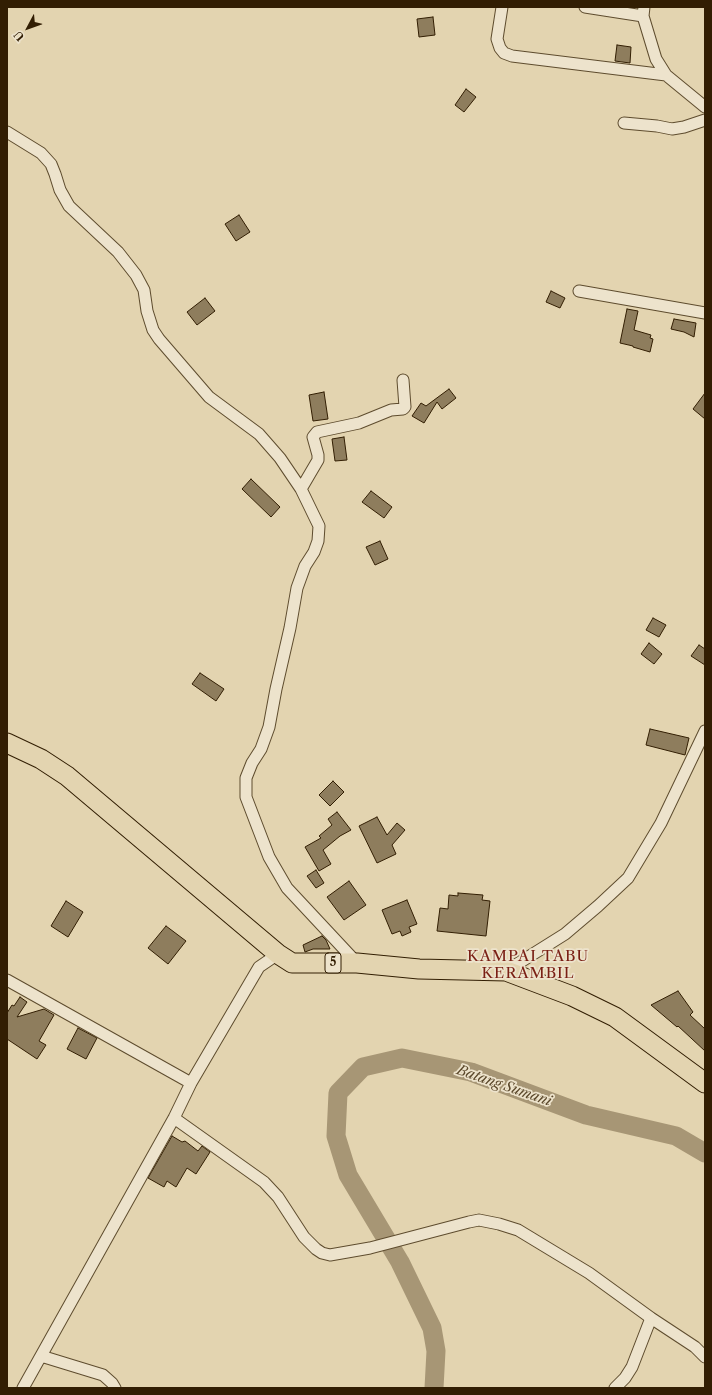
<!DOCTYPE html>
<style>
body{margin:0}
#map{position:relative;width:712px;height:1395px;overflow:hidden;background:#e3d4b0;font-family:"Libre Caslon Text",serif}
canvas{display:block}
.frame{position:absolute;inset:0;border:8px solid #321e03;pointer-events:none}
.north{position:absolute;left:8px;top:8px;width:40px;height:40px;-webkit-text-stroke:3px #ede3cc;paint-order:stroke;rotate:229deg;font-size:11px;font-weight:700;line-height:16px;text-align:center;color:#321e03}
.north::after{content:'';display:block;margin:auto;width:14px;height:18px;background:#321e03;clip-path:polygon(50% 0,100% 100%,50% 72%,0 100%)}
</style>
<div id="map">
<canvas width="712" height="1395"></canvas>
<div class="frame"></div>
<div class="north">U</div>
</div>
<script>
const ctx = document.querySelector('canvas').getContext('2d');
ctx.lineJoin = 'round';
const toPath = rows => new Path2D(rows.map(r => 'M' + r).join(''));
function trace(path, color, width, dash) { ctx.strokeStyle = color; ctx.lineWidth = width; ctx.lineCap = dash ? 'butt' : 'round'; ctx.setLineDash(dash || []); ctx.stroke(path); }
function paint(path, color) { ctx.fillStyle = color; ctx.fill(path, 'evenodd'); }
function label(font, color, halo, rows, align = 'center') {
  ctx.font = font + ' "Libre Caslon Text",serif'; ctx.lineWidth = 3.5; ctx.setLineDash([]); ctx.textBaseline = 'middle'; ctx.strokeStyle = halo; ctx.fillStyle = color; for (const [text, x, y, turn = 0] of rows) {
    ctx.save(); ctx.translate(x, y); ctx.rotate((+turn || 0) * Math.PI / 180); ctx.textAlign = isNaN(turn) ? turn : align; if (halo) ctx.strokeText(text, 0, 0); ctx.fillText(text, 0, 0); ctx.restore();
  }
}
trace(toPath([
 [434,1388,436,1351,432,1328,400,1262,348,1175,336,1136,338,1093,363,1067,402,1058,471,1072,586,1115,676,1136,705,1153]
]), '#a79675', 19);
const building = toPath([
 [433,17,435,35,419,37,417,19,433,17],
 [617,45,631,47,630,63,615,61,617,45],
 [466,89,476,97,464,112,455,105,466,89],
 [239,215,250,232,236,241,225,224,239,215],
 [551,291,565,298,560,308,546,302,551,291],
 [205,298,215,311,197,325,187,312,205,298],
 [627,309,638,311,634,330,651,335,650,338,653,339,650,352,633,347,633,346,620,343,627,309],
 [674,319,696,323,694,337,684,332,671,329,674,319],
 [449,389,456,398,442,409,437,402,424,423,412,416,421,403,426,406,449,389],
 [324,392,328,419,313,421,309,395,324,392],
 [705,393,705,419,693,409,705,393],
 [344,437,347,460,335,461,332,439,344,437],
 [251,479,280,507,271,517,242,489,251,479],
 [371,491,392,507,384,518,362,502,371,491],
 [380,541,388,559,375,565,366,547,380,541],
 [653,618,666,625,659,637,646,630,653,618],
 [649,643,662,654,654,664,641,654,649,643],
 [699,645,705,649,705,665,691,656,699,645],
 [200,673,224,689,216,701,192,684,200,673],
 [650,729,689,738,685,755,646,745,650,729],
 [333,781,344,792,330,806,319,795,333,781],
 [337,812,351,830,340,836,323,850,331,864,319,871,305,847,321,838,319,836,332,825,328,819,337,812],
 [377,817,387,835,397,823,405,830,392,845,396,854,377,863,359,826,377,817],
 [316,870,324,883,316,888,307,876,316,870],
 [349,881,366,905,344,920,327,897,349,881],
 [458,893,483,895,482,900,490,901,486,936,437,931,440,908,448,909,449,895,458,896,458,893],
 [407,900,417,924,409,927,411,932,402,936,400,931,392,934,382,910,407,900],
 [66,901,83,912,68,937,51,926,66,901],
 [166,926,186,941,168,964,148,948,166,926],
 [322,936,326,940,330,949,313,949,305,952,303,945,322,936],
 [678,991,693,1012,690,1015,705,1029,705,1051,678,1026,677,1027,651,1005,678,991],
 [20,997,27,1002,17,1017,44,1009,54,1015,39,1041,46,1045,37,1059,7,1039,7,1013,12,1005,14,1006,20,997],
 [78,1028,97,1038,86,1059,67,1049,78,1028],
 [172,1136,182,1142,185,1141,198,1151,202,1146,210,1152,196,1174,187,1168,176,1187,167,1181,164,1187,148,1178,172,1136]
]);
paint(building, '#8e7d5d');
trace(building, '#321e03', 1);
const minor = toPath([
 [502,7,497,39,500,48,504,53,512,56,666,75],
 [585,7,643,16],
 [644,7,643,16,656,59,666,75,705,107],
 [624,123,657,126,672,129,684,127,705,120],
 [7,132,41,153,51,164,55,174,60,190,69,206,118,252,136,275,144,290,147,311,153,330,159,339,209,397,259,434,280,458,301,489,319,526,318,541,314,552,305,566,297,588,290,628,276,689,269,727,261,749,252,763,246,778,246,797,269,857,287,888,357,963],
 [579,291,705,313],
 [301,489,318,460,318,455,313,437,317,432,359,423,391,410,403,409,405,407,403,380],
 [506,971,565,934,598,906,628,878,661,823,705,731],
 [7,980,191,1083],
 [174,1118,264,1182,278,1197,304,1237,316,1249,322,1253,330,1255,370,1248,469,1222,479,1220,499,1224,518,1230,589,1273,651,1318,695,1347,705,1357],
 [41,1356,103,1375,112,1383,115,1388],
 [23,1388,174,1118,191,1083,259,967,278,954],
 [615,1388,625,1378,632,1367,651,1318]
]);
const trunk = toPath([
 [7,743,41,759,67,776,278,954,292,963,357,963,419,969,506,971,572,996,615,1017,705,1083]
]);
trace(minor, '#5e4c2e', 13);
trace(trunk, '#321e03', 21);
trace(minor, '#ede3cc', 11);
trace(trunk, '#e3d4b0', 19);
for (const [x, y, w] of [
 [333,963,16]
]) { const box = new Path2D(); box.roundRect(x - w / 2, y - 10, w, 20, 3); ctx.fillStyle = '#ede3cc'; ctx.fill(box); trace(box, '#321e03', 1); }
label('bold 12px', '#321e03', null, [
 ["5",333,963]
]);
label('italic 14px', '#5b482b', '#ede3cc', [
 ["Batang Sumani",504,1086,19]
]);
ctx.letterSpacing = '1px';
label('15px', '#7a1f14', '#ede3cc', [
 ["KAMPAI TABU",528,957],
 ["KERAMBIL",528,974]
]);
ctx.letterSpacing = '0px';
</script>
